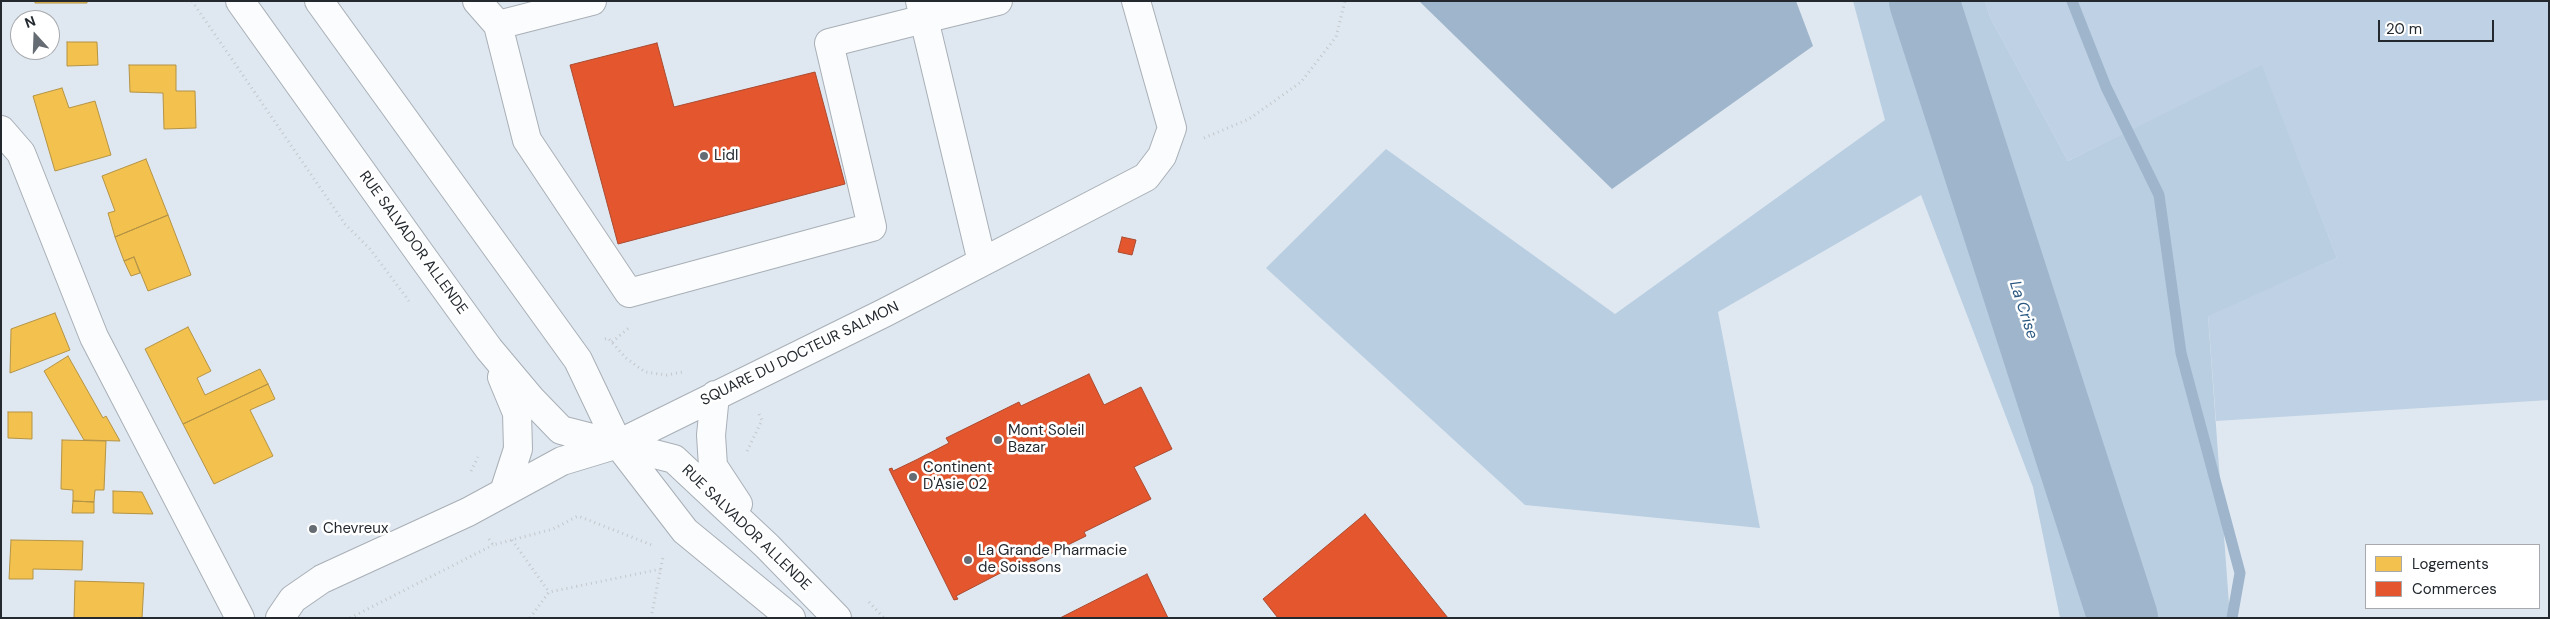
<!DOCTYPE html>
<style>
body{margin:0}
#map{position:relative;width:2550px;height:619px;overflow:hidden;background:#dfe8f1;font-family:"DM Sans",sans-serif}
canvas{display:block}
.frame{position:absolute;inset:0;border:2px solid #23292f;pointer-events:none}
.legend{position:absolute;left:2365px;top:544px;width:175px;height:65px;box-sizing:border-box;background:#fff;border:1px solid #a7a9ac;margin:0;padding:6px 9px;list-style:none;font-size:15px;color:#23292f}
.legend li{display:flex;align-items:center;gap:10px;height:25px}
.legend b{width:25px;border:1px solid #a7a9ac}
.north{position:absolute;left:10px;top:10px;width:50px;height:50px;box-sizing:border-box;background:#fff;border:1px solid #a7a9ac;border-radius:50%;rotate:340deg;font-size:14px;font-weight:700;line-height:20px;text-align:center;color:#23292f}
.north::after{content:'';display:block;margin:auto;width:18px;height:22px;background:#656c73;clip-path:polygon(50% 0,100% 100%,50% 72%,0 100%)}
.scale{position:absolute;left:2378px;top:20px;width:116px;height:22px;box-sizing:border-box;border:2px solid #23292f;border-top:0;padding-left:6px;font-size:15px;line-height:18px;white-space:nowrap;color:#23292f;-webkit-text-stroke:4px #fff;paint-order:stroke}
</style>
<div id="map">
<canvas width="2550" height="619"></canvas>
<div class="frame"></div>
<ul class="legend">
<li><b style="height:14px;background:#f2c14e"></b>Logements</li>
<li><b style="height:14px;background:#e4572e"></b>Commerces</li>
</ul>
<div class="north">N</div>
<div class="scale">20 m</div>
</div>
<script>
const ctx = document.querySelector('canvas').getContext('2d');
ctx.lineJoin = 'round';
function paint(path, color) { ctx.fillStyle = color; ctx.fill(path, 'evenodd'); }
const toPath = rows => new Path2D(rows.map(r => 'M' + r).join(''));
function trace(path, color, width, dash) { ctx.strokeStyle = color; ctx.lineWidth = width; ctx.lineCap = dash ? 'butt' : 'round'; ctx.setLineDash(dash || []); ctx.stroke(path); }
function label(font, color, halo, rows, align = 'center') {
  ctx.font = font + ' "DM Sans",sans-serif'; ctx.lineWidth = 5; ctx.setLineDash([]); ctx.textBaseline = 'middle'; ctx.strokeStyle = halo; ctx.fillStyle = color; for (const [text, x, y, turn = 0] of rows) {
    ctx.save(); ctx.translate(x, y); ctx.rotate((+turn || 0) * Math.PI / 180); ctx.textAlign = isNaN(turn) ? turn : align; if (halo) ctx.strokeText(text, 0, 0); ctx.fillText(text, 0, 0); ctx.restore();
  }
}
paint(toPath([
 [1985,1,2549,1,2549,400,2216,421,2208,315,2337,258,2262,66,2068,161,1990,17]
]), '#bfd1e4');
paint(toPath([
 [1853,1,1985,1,1990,17,2068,161,2262,65,2337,258,2208,316,2230,618,2060,618,2033,487,1921,195,1718,312,1760,528,1525,505,1266,268,1386,149,1615,314,1885,120]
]), '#b9cee1');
paint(toPath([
 [1419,1,1796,1,1813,46,1612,189]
]), '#9eb5cb');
const homes = toPath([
 [35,1,87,1,87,3,35,3,35,1],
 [67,42,97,42,98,65,67,66,67,42],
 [129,65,176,65,176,91,195,91,196,128,164,129,163,93,130,92,129,65],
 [62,88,69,108,95,101,111,155,55,171,33,96,62,88],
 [146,159,168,215,115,237,108,213,115,211,102,176,146,159],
 [168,215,191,275,148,291,134,257,124,261,115,237,168,215],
 [134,257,140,273,131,276,124,261,134,257],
 [55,313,70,350,10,373,11,329,55,313],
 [188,327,211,371,197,378,205,395,260,369,268,384,183,424,145,349,188,327],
 [68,356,103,418,106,416,120,441,84,440,44,371,68,356],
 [268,384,275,399,250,410,273,456,214,484,183,424,268,384],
 [8,412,32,412,32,439,8,438,8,412],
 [62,440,106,441,104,490,95,490,94,502,73,501,73,490,61,489,62,440],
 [113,491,142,492,153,514,113,513,113,491],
 [73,501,94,502,94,513,72,513,73,501],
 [11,540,83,541,82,570,33,569,33,579,9,579,11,540],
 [75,581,144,583,142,618,74,618,75,581]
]);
paint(homes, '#f2c14e');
trace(homes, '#b49345', 1);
const shops = toPath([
 [657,43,674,107,815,72,845,184,618,244,570,65,657,43],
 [1122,237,1136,240,1132,255,1118,252,1122,237],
 [1089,374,1104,405,1141,387,1172,449,1134,467,1151,499,1084,532,1086,536,1013,572,1010,568,956,596,958,599,954,600,889,469,892,468,893,471,916,460,949,443,946,438,1019,402,1021,406,1089,374],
 [1365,514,1448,618,1278,618,1263,599,1365,514],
 [1147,574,1168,618,1060,618,1147,574]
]);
paint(shops, '#e4572e');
trace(shops, '#aa492e', 1);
trace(toPath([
 [2072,1,2106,87,2159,195,2181,353,2240,573,2232,618]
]), '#9eb5cb', 11);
trace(toPath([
 [1924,1,2123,618]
]), '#9eb5cb', 70);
const minor = toPath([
 [240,1,419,252,489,349,531,399,561,430,674,459,767,546,837,618],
 [319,1,578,360,618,444,685,531,791,618],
 [477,1,498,25,527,140,629,293,872,227,829,43,924,19,920,1],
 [498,25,592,1],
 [1,130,21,153,94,337,240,618],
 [982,262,924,19,998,1],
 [502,377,517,413,518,449,504,492],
 [715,395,711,435,713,466,738,504],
 [280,618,293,599,322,579,468,512,562,461,618,444,884,313,1146,177,1162,156,1172,128,1136,1]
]);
trace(minor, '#a9afb6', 30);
trace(toPath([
 [192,1,345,224,370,249,409,301],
 [1204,138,1249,119,1301,82,1336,37,1345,1],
 [605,339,608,338,626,358,645,372,667,375,682,372],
 [612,342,631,326],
 [747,451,762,420,758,412],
 [471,471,478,457],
 [489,539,493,545,553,529,578,516,652,545],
 [512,540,549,592],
 [869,602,884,618],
 [350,618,493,545],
 [530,618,549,592,661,569],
 [651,618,663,557]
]), '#c4c7cb', 3, [1, 4]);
trace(minor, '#fafcfd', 28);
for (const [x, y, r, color] of [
 [704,156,5,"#656c73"],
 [998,440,5,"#656c73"],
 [913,477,5,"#656c73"],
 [313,529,5,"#656c73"],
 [968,560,5,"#656c73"]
]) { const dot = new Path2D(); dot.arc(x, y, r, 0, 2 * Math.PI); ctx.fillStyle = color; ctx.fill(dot); trace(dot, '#fff', 2); }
label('15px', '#23292f', '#fff', [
 ["Lidl",714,156],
 ["Mont Soleil",1008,431],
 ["Bazar",1008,448],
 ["Continent",923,468],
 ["D'Asie 02",923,485],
 ["Chevreux",323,529],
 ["La Grande Pharmacie",978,551],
 ["de Soissons",978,568]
], 'left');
label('15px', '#23292f', '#fff', [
 ["RUE SALVADOR ALLENDE",413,243,54],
 ["SQUARE DU DOCTEUR SALMON",800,354,-26],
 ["RUE SALVADOR ALLENDE",746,528,44]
]);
label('italic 16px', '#2b5880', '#fff', [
 ["La Crise",2023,310,72]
]);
</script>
